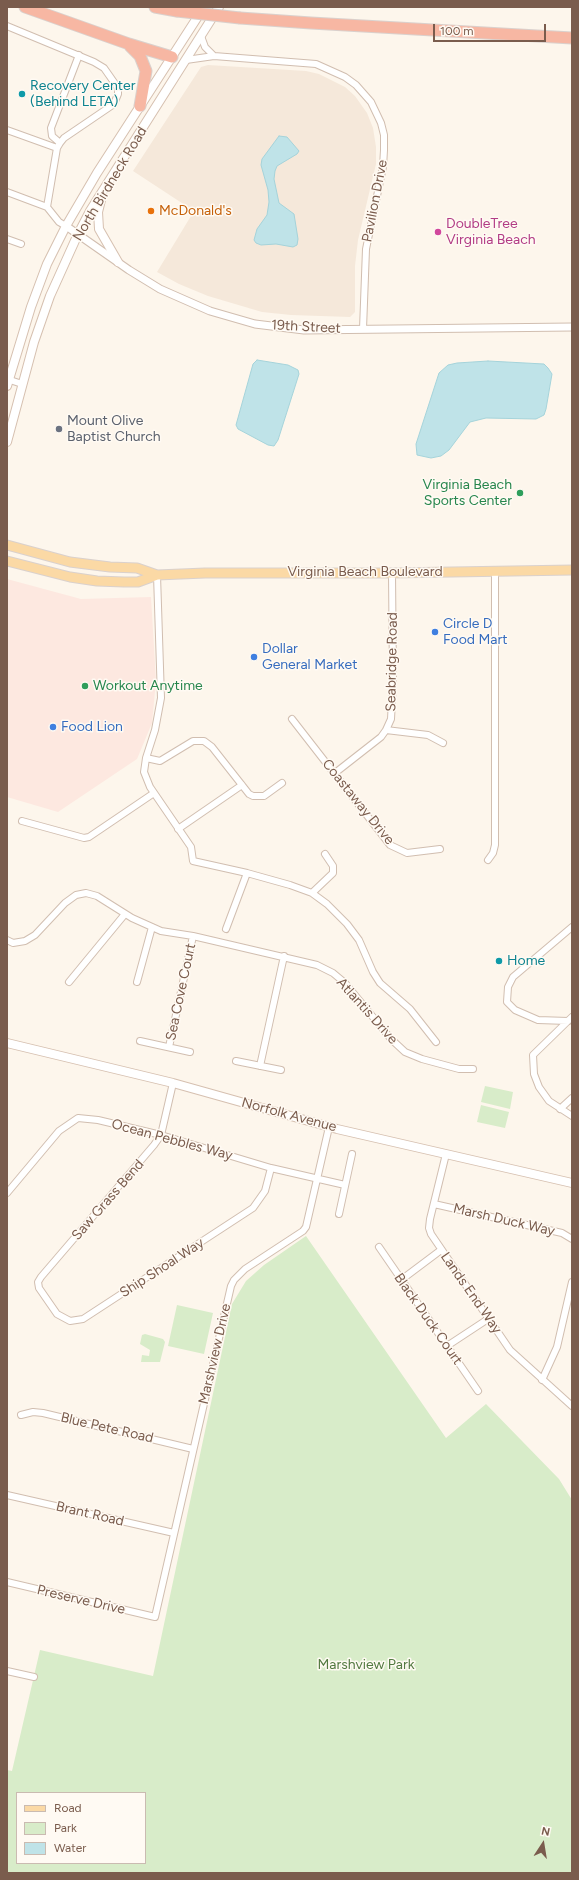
<!DOCTYPE html>
<style>
body{margin:0}
#map{position:relative;width:579px;height:1880px;overflow:hidden;background:#fdf6ec;font-family:Figtree,sans-serif}
canvas{display:block}
.frame{position:absolute;inset:0;border:8px solid #7a5c4d;pointer-events:none}
.legend{position:absolute;left:16px;top:1792px;width:130px;height:72px;box-sizing:border-box;background:#fffaf3;border:1px solid #cabbb1;margin:0;padding:5px 7px;list-style:none;font-size:12px;color:#7a5c4d}
.legend li{display:flex;align-items:center;gap:8px;height:20px}
.legend b{width:20px;border:1px solid #cabbb1}
.north{position:absolute;left:523px;top:1824px;width:40px;height:40px;-webkit-text-stroke:3px #fffaf3;paint-order:stroke;rotate:12deg;font-size:11px;font-weight:700;line-height:16px;text-align:center;color:#7a5c4d}
.north::after{content:'';display:block;margin:auto;width:14px;height:18px;background:#7a5c4d;clip-path:polygon(50% 0,100% 100%,50% 72%,0 100%)}
.scale{position:absolute;left:433px;top:24px;width:113px;height:18px;box-sizing:border-box;border:2px solid #7a5c4d;border-top:0;padding-left:5px;font-size:12px;line-height:14px;white-space:nowrap;color:#7a5c4d;-webkit-text-stroke:3px #fffaf3;paint-order:stroke}
</style>
<div id="map">
<canvas width="579" height="1880"></canvas>
<div class="frame"></div>
<ul class="legend">
<li><b style="height:5px;background:#fbd9a5"></b>Road</li>
<li><b style="height:11px;background:#d8ecc9"></b>Park</li>
<li><b style="height:11px;background:#bfe3e8"></b>Water</li>
</ul>
<div class="north">N</div>
<div class="scale">100 m</div>
</div>
<script>
const ctx = document.querySelector('canvas').getContext('2d');
ctx.lineJoin = 'round';
function paint(path, color) { ctx.fillStyle = color; ctx.fill(path, 'evenodd'); }
const toPath = rows => new Path2D(rows.map(r => 'M' + r).join(''));
function trace(path, color, width, dash) { ctx.strokeStyle = color; ctx.lineWidth = width; ctx.lineCap = dash ? 'butt' : 'round'; ctx.setLineDash(dash || []); ctx.stroke(path); }
function label(font, color, halo, rows, align = 'center') {
  ctx.font = font + ' Figtree,sans-serif'; ctx.lineWidth = 3; ctx.setLineDash([]); ctx.textBaseline = 'middle'; ctx.strokeStyle = halo; ctx.fillStyle = color; for (const [text, x, y, turn = 0] of rows) {
    ctx.save(); ctx.translate(x, y); ctx.rotate((+turn || 0) * Math.PI / 180); ctx.textAlign = isNaN(turn) ? turn : align; if (halo) ctx.strokeText(text, 0, 0); ctx.fillText(text, 0, 0); ctx.restore();
  }
}
paint(toPath([
 [208,65,306,71,319,74,345,87,355,96,367,113,373,128,376,147,376,164,358,240,355,266,355,312,350,317,291,315,262,312,208,296,179,284,157,272,194,211,133,171,201,67]
]), '#f5e8da');
paint(toPath([
 [7,579,81,599,151,597,156,681,152,723,137,759,58,812,7,797]
]), '#fde8e0');
paint(toPath([
 [485,1086,513,1092,510,1109,481,1102],
 [481,1105,509,1112,505,1128,477,1122],
 [306,1236,446,1438,486,1404,559,1479,572,1500,572,1873,7,1873,7,1770,12,1771,40,1650,153,1676,232,1304,246,1281,264,1265],
 [17,1793,145,1793,145,1863,17,1863],
 [177,1305,213,1313,204,1354,168,1346],
 [145,1334,163,1339,165,1342,160,1362,141,1362,142,1355,149,1356,150,1350,140,1344,142,1335]
]), '#d8ecc9');
const water = toPath([
 [279,136,287,137,299,151,297,154,277,166,275,171,274,179,279,203,294,214,298,239,297,245,293,247,276,244,261,245,256,243,254,240,257,229,267,215,269,202,268,190,261,165,262,159,279,136],
 [257,360,288,365,298,370,299,374,278,440,274,446,268,445,238,429,236,425,253,364,257,360],
 [488,361,544,364,548,368,552,374,546,409,544,415,536,419,486,418,470,422,449,450,441,456,431,458,417,455,416,444,439,373,448,365,457,363,488,361]
]);
paint(water, '#bfe3e8');
trace(water, '#a5d3da', 1);
const minor = toPath([
 [7,26,94,62,104,68,118,88,118,94,114,104,64,138,60,143,57,148,47,207],
 [201,36,205,47,214,56],
 [186,60,214,56,316,64,345,77,356,85,371,102,381,123,384,135,384,150,383,167,366,249,363,329],
 [7,130,57,148],
 [60,143,52,136,51,128,79,55],
 [7,192,47,207,59,222,66,226],
 [7,239,21,244],
 [7,379,22,384],
 [157,575,161,698,155,730,146,758,144,772,150,787,191,847,193,861,247,873,290,885,312,893,327,904,347,924,359,940,373,972,380,983,410,1009,436,1042],
 [292,719,390,845,407,853,440,849],
 [386,730,428,735,443,743],
 [146,758,160,761,193,741,204,741,212,747,249,794,253,796,264,796,282,783],
 [335,773,381,737,386,730,391,719,393,681,392,573],
 [22,821,84,838,89,837,154,793],
 [178,829,242,785],
 [488,860,493,853,495,845,495,572],
 [312,893,333,873,333,866,325,854],
 [226,929,247,873],
 [7,940,13,943,25,941,35,935,65,903,76,895,86,893,97,896,132,918,161,931,193,936,317,965,333,973,345,983,391,1039,405,1052,422,1059,459,1069,473,1069],
 [69,982,125,914],
 [137,982,152,927],
 [572,1017,533,1055,534,1074,539,1087,549,1101,572,1116],
 [568,1021,538,1020,515,1010,507,1002,508,987,513,977,572,927],
 [140,1041,190,1052],
 [169,1047,193,936],
 [236,1061,281,1070],
 [260,1066,284,956],
 [173,1083,161,1135,154,1145,41,1277,38,1282,39,1288,57,1314,70,1321,83,1319,253,1208,265,1191,271,1168],
 [560,1109,572,1098],
 [446,1154,430,1219,429,1228,431,1234,510,1350,572,1406],
 [7,1193,59,1131,78,1118,98,1120,161,1135,271,1168,345,1185],
 [434,1204,562,1233,572,1239],
 [339,1214,352,1154],
 [379,1247,478,1391],
 [401,1280,441,1250],
 [447,1346,488,1319],
 [542,1380,557,1347,572,1282],
 [21,1415,33,1412,43,1413,193,1449],
 [7,1495,174,1533],
 [7,1582,155,1617,231,1286,234,1280,245,1269,303,1231,306,1227,329,1127],
 [7,1671,34,1677]
]);
const tertiary = toPath([
 [66,226,129,270,160,289,210,311,255,324,304,330,572,327]
]);
const secondary = toPath([
 [102,196,98,212,99,229,118,262],
 [7,386,31,307,47,264,66,226,97,173,204,7],
 [7,442,34,342,50,296,78,234,90,211,219,7],
 [7,1043,173,1083,337,1129,572,1183]
]);
const primary = toPath([
 [7,545,70,562,110,567,137,568,157,575],
 [7,561,70,577,97,581,124,582,138,582,157,575,205,573,392,573,572,570]
]);
const motorway = toPath([
 [25,7,129,44,172,57],
 [155,7,177,11],
 [240,18,311,23,572,38],
 [130,46,140,56,146,71,140,106]
]);
trace(minor, '#d1beb0', 8);
trace(tertiary, '#d1beb0', 9);
trace(secondary, '#d6c0b0', 10);
trace(primary, '#dad1cd', 11);
trace(motorway, '#dad1cd', 13);
trace(minor, '#fff', 6);
trace(tertiary, '#fff', 7);
trace(secondary, '#fff', 8);
trace(primary, '#fbd9a5', 9);
trace(motorway, '#f7b7a3', 11);
const motorwayBridge = toPath([
 [177,11,240,18]
]);
trace(motorwayBridge, '#dad1cd', 13, []);
trace(motorwayBridge, '#f7b7a3', 11);
for (const [x, y, r, color] of [
 [22,94,4,"#0f9aa8"],
 [151,211,4,"#e8710a"],
 [438,232,4,"#d1479c"],
 [59,429,4,"#6b7280"],
 [520,493,4,"#2e9e5b"],
 [435,632,4,"#3f7fe0"],
 [254,657,4,"#3f7fe0"],
 [85,686,4,"#2e9e5b"],
 [53,727,4,"#3f7fe0"],
 [499,961,4,"#0f9aa8"]
]) { const dot = new Path2D(); dot.arc(x, y, r, 0, 2 * Math.PI); ctx.fillStyle = color; ctx.fill(dot); trace(dot, '#fffaf3', 1.5); }
label('14px', '#0d838f', '#fffaf3', [
 ["Recovery Center",30,86],
 ["(Behind LETA)",30,102],
 ["Home",507,961]
], 'left');
label('14px', '#7a5c4d', '#fffaf3', [
 ["North Birdneck Road",110,184,-59],
 ["Pavilion Drive",375,201,-79],
 ["19th Street",306,327,3],
 ["Virginia Beach Boulevard",365,572],
 ["Seabridge Road",392,662,-89],
 ["Coastaway Drive",358,802,51],
 ["Sea Cove Court",181,992,-78],
 ["Atlantis Drive",367,1011,48],
 ["Norfolk Avenue",289,1115,15],
 ["Ocean Pebbles Way",172,1140,15],
 ["Saw Grass Bend",108,1200,-49],
 ["Marsh Duck Way",504,1220,13],
 ["Ship Shoal Way",162,1268,-33],
 ["Lands End Way",471,1293,55],
 ["Black Duck Court",428,1319,55],
 ["Marshview Drive",215,1354,-77],
 ["Blue Pete Road",107,1428,13],
 ["Brant Road",90,1514,13],
 ["Preserve Drive",81,1600,13]
]);
label('14px', '#c56008', '#fffaf3', [
 ["McDonald's",159,211]
], 'left');
label('14px', '#b23c85', '#fffaf3', [
 ["DoubleTree",446,224],
 ["Virginia Beach",446,240]
], 'left');
label('14px', '#5b616d', '#fffaf3', [
 ["Mount Olive",67,421],
 ["Baptist Church",67,437]
], 'left');
label('14px', '#27864d', '#fffaf3', [
 ["Virginia Beach",512,485],
 ["Sports Center",512,501],
 ["Workout Anytime",93,686,"left"]
], 'right');
label('14px', '#366cbe', '#fffaf3', [
 ["Circle D",443,624],
 ["Food Mart",443,640],
 ["Dollar",262,649],
 ["General Market",262,665],
 ["Food Lion",61,727]
], 'left');
label('14px', '#537a41', '#fffaf3', [
 ["Marshview Park",366,1665]
]);
</script>
